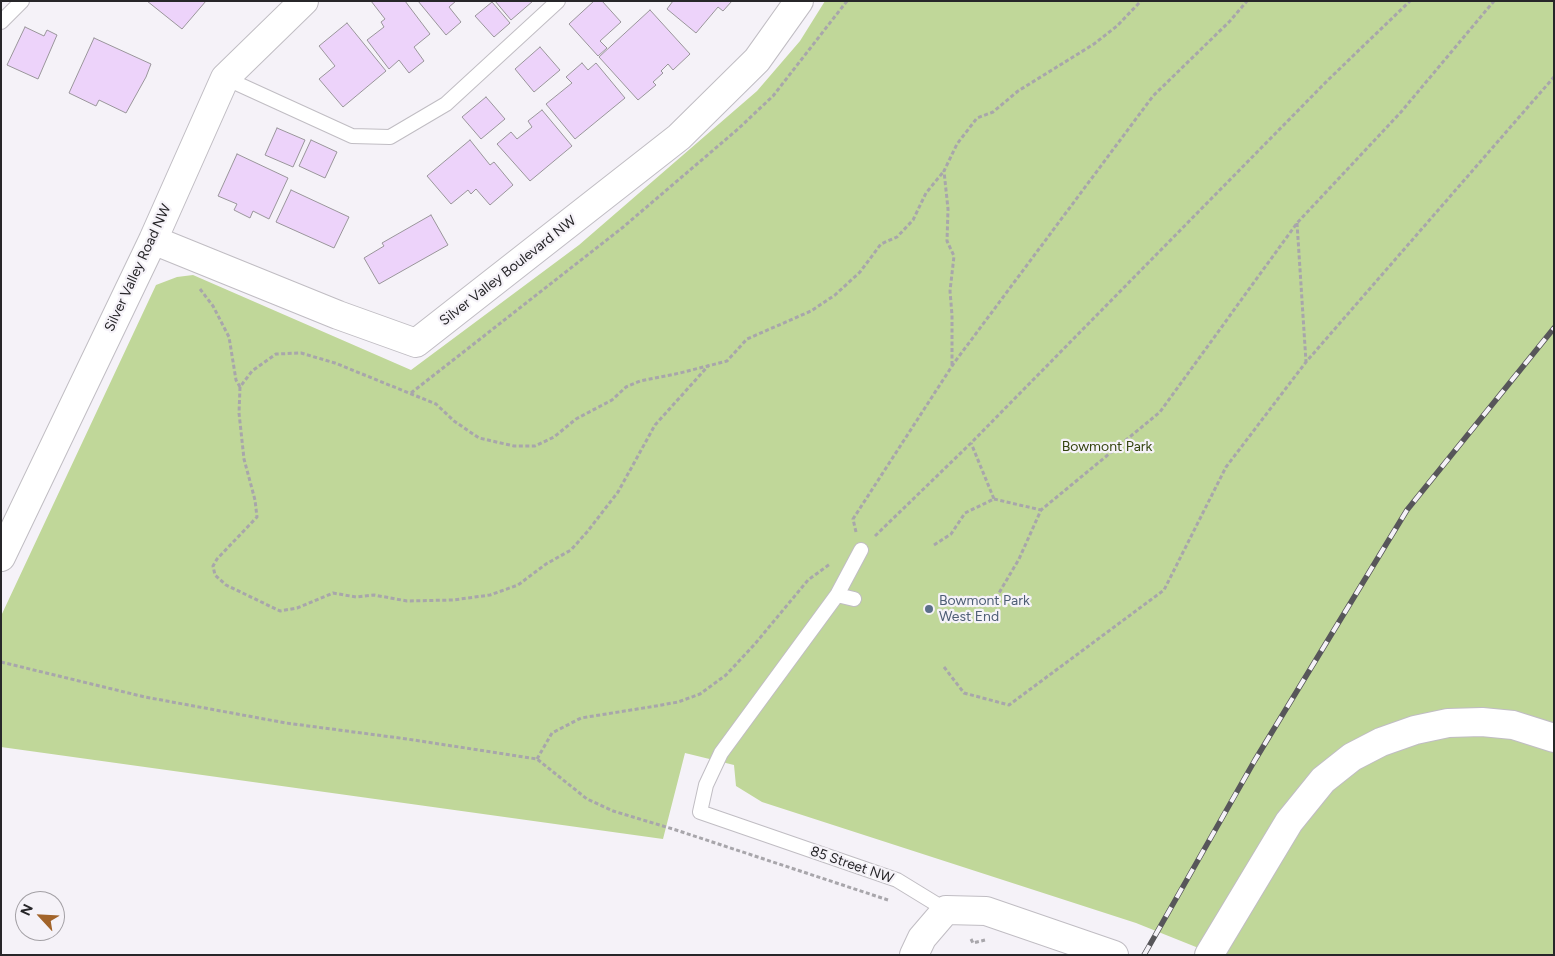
<!DOCTYPE html>
<style>
body{margin:0}
#map{position:relative;width:1555px;height:956px;overflow:hidden;background:#f5f2f8;font-family:Figtree,sans-serif}
canvas{display:block}
.frame{position:absolute;inset:0;border:2px solid #272629;pointer-events:none}
.north{position:absolute;left:15px;top:891px;width:50px;height:50px;box-sizing:border-box;background:#f5f2f8;border:1px solid #a3a0a5;border-radius:50%;rotate:295deg;font-size:14px;font-weight:700;line-height:20px;text-align:center;color:#272629}
.north::after{content:'';display:block;margin:auto;width:18px;height:22px;background:#a2642a;clip-path:polygon(50% 0,100% 100%,50% 72%,0 100%)}
</style>
<div id="map">
<canvas width="1555" height="956"></canvas>
<div class="frame"></div>
<div class="north">N</div>
</div>
<script>
const ctx = document.querySelector('canvas').getContext('2d');
ctx.lineJoin = 'round';
function paint(path, color) { ctx.fillStyle = color; ctx.fill(path, 'evenodd'); }
const toPath = rows => new Path2D(rows.map(r => 'M' + r).join(''));
function trace(path, color, width, dash) { ctx.strokeStyle = color; ctx.lineWidth = width; ctx.lineCap = dash ? 'butt' : 'round'; ctx.setLineDash(dash || []); ctx.stroke(path); }
function label(font, color, halo, rows, align = 'center') {
  ctx.font = font + ' Figtree,sans-serif'; ctx.lineWidth = 4.5; ctx.setLineDash([]); ctx.textBaseline = 'middle'; ctx.strokeStyle = halo; ctx.fillStyle = color; for (const [text, x, y, turn = 0] of rows) {
    ctx.save(); ctx.translate(x, y); ctx.rotate((+turn || 0) * Math.PI / 180); ctx.textAlign = isNaN(turn) ? turn : align; if (halo) ctx.strokeText(text, 0, 0); ctx.fillText(text, 0, 0); ctx.restore();
  }
}
paint(toPath([
 [825,1,1554,1,1554,955,1216,955,1136,923,762,802,736,786,734,765,685,753,663,839,1,747,1,616,156,285,177,277,193,275,411,370,579,245,757,91,800,41]
]), '#c0d799');
const building = toPath([
 [147,1,206,1,182,29,147,1],
 [371,1,405,1,430,34,414,47,424,61,409,73,399,60,389,69,367,40,384,27,381,22,385,19,371,1],
 [418,1,456,1,449,7,461,22,446,35,418,1],
 [495,1,533,1,511,20,495,1],
 [594,1,602,1,621,22,600,41,607,48,598,56,569,24,594,1],
 [673,1,732,1,723,11,718,7,696,33,667,9,673,1],
 [492,2,510,23,494,37,475,16,492,2],
 [650,10,690,54,673,70,668,64,661,71,663,73,653,82,656,85,638,100,599,57,650,10],
 [347,23,386,71,343,107,319,79,335,66,319,46,347,23],
 [25,27,44,36,47,30,57,35,38,79,7,65,25,27],
 [94,38,151,64,146,77,126,113,99,100,96,106,69,93,94,38],
 [540,47,560,70,534,92,515,69,540,47],
 [582,63,588,70,596,63,625,98,575,139,546,104,572,83,566,77,582,63],
 [486,97,505,119,481,139,462,117,486,97],
 [542,110,572,146,530,181,497,144,511,132,517,139,532,127,528,121,542,110],
 [277,128,305,140,293,167,265,155,277,128],
 [311,140,337,152,325,178,299,166,311,140],
 [470,140,490,165,494,162,513,185,490,205,476,189,471,194,468,190,451,204,427,176,470,140],
 [237,154,288,178,269,219,253,211,250,218,234,210,237,204,218,196,237,154],
 [291,190,349,217,334,248,276,222,291,190],
 [431,215,448,245,379,284,364,258,384,246,382,243,431,215]
]);
paint(building, '#edd3fa');
trace(building, '#99959a', 1);
const service = toPath([
 [1,22,22,1],
 [225,78,352,136,390,137,446,104,558,1],
 [837,595,861,550],
 [854,599,837,595,721,753,706,785,700,812,897,880,946,910]
]);
const minor = toPath([
 [153,240,338,315,416,343,679,137,757,60,799,1],
 [1,557,153,240,225,78,304,1]
]);
const tertiary = toPath([
 [914,955,922,938,946,910,986,911,1114,955],
 [1209,955,1289,822,1323,780,1352,757,1381,742,1415,730,1448,723,1482,722,1513,725,1554,738]
]);
trace(service, '#c0bdc3', 16);
trace(minor, '#c0bdc3', 30);
trace(tertiary, '#c0bdc3', 30);
trace(toPath([
 [1297,223,1306,362],
 [200,289,213,306,229,337,236,380,240,387,252,371,276,354,301,353,335,363,436,404,454,421,479,438,514,446,535,446,554,437,576,419,612,400,626,387,640,381,680,373,727,361,747,339,811,311,835,295,860,272,881,244,897,237,913,220,926,193,944,171],
 [952,365,952,315,950,291,954,256,947,241,948,209,944,171,957,144,977,118,993,112,1018,91,1094,44,1117,26,1141,1],
 [240,387,239,413,244,459,255,500,257,517,217,559,213,566,215,575,226,585,280,611,297,608,333,593,356,597,374,595,407,601,453,600,490,595,518,585,546,564,571,550,587,532,618,492,655,425,709,365],
 [411,393,622,228,738,129,773,96,847,1],
 [994,499,1041,510],
 [856,532,853,519,954,363,1153,96,1230,21,1247,1],
 [875,536,971,443,1328,80,1410,1],
 [934,545,951,534,965,513,994,499,971,443],
 [996,598,1019,559,1041,510,1160,412,1297,223,1401,112,1494,1],
 [1,662,145,697,286,723,407,739,537,759,587,799,613,811,676,830,888,900],
 [944,667,964,693,1009,705,1164,590,1226,467,1306,362,1554,77],
 [537,759,552,733,581,718,656,706,678,702,700,694,726,675,754,645,808,580,830,564],
 [971,939,973,943,985,940]
]), '#a8a6ab', 3, [4, 2.5]);
trace(service, '#fff', 14);
trace(minor, '#fff', 28);
trace(tertiary, '#fff', 28);
const rail = toPath([
 [1144,955,1255,760,1407,510,1554,328]
]);
trace(rail, '#57565a', 5.5);
trace(rail, '#f5f2f8', 4, [11]);
for (const [x, y, r, color] of [
 [929,609,5,"#5c6f8a"]
]) { const dot = new Path2D(); dot.arc(x, y, r, 0, 2 * Math.PI); ctx.fillStyle = color; ctx.fill(dot); trace(dot, '#f5f2f8', 2); }
label('14px', '#272629', '#f5f2f8', [
 ["Silver Valley Road NW",138,268,-65],
 ["Silver Valley Boulevard NW",508,271,-38],
 ["85 Street NW",852,865,19]
]);
label('14px', '#33430e', '#f5f2f8', [
 ["Bowmont Park",1107,447]
]);
label('14px', '#4e5e75', '#f5f2f8', [
 ["Bowmont Park",939,601],
 ["West End",939,617]
], 'left');
</script>
